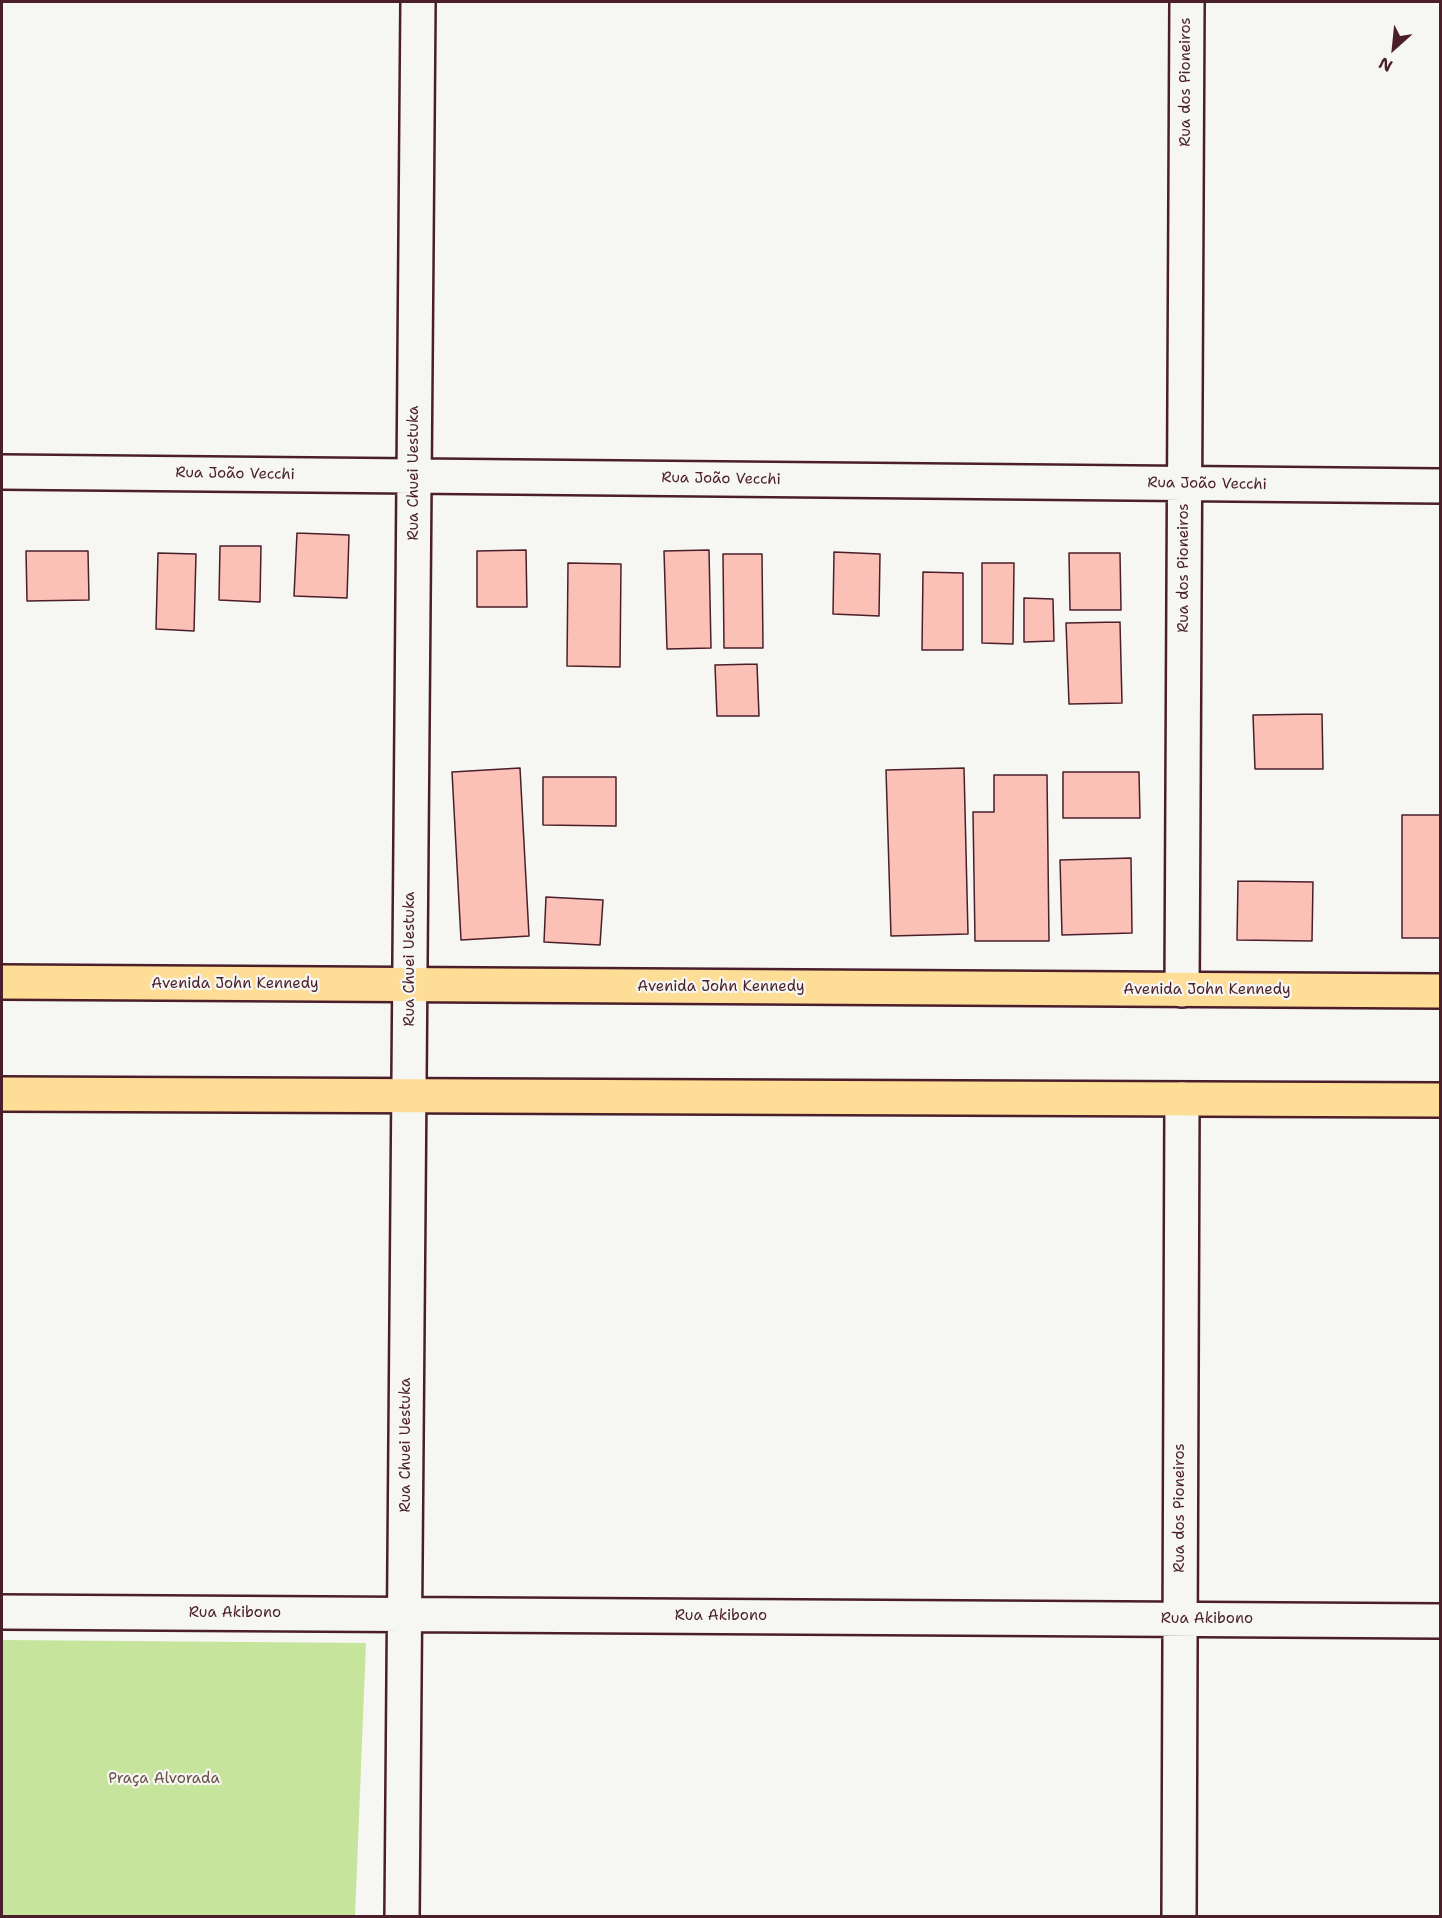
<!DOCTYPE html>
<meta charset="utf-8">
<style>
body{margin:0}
#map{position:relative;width:1442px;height:1918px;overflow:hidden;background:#f6f6f2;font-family:"Shantell Sans",sans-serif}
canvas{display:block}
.frame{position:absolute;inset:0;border:3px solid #4a1f2b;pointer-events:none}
.north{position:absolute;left:1364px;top:18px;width:60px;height:60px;-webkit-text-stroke:4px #f6f6f2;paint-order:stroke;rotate:207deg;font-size:16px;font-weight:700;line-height:24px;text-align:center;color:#4a1f2b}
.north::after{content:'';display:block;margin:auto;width:21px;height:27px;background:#4a1f2b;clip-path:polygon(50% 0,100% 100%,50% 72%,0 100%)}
</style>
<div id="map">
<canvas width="1442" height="1918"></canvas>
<div class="frame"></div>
<div class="north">N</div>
</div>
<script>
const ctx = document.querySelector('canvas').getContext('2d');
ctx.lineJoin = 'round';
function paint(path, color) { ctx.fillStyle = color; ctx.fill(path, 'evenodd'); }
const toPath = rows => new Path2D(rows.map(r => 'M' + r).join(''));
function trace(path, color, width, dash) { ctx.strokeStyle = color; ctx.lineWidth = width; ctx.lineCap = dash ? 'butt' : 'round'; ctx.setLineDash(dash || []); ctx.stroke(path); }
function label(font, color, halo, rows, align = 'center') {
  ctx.font = font + ' "Shantell Sans",sans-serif'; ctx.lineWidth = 4.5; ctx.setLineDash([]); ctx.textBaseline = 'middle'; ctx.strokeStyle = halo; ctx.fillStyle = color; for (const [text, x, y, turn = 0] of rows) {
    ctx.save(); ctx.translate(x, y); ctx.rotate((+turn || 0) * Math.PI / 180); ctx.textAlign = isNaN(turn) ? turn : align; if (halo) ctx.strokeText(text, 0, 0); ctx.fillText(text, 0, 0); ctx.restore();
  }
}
paint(toPath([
 [2,1640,366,1643,355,1916,2,1916]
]), '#c6e49c');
const building = toPath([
 [297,533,349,535,347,598,294,596,297,533],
 [220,546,261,546,260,602,219,600,220,546],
 [526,550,527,607,477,607,477,551,526,550],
 [709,550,711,648,667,649,664,551,709,550],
 [26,551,88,551,89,600,27,601,26,551],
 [834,552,880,554,879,616,833,614,834,552],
 [158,553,196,554,194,631,156,629,158,553],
 [1069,553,1120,553,1121,610,1070,610,1069,553],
 [723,554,762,554,763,648,724,648,723,554],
 [568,563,621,564,620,667,567,666,568,563],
 [982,563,1014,563,1013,644,982,643,982,563],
 [923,572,963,573,963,650,922,650,923,572],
 [1024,598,1053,599,1054,641,1024,642,1024,598],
 [1120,622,1122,703,1069,704,1066,623,1120,622],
 [757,664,759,716,717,716,715,665,757,664],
 [1322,714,1323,769,1255,769,1253,715,1322,714],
 [520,768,529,936,461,940,452,772,520,768],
 [964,768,968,934,891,936,886,770,964,768],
 [1063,772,1139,772,1140,818,1063,818,1063,772],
 [994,775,1047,775,1049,941,975,941,973,812,994,812,994,775],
 [543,777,616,777,616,826,543,825,543,777],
 [1402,815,1440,815,1440,938,1402,938,1402,815],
 [1131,858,1132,933,1062,935,1060,860,1131,858],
 [1238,881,1313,882,1312,941,1237,940,1238,881],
 [546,897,603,900,600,945,544,942,546,897]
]);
paint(building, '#fbc0b6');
trace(building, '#4a1f2b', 1.5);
const street = toPath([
 [2,472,1440,486],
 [1182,990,1187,2],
 [2,1612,1440,1621],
 [402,1916,418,2],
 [1179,1916,1182,1099]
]);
const primary = toPath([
 [2,982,1440,991],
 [2,1094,1440,1100]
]);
trace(street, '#4a1f2b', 38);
trace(primary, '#4a1f2b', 38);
trace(street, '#f6f6f2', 33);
trace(primary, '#fedd96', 33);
label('15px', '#4a1f2b', '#f6f6f2', [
 ["Rua dos Pioneiros",1186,82,-90],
 ["Rua Chuei Uestuka",414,473,-90],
 ["Rua João Vecchi",235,474,1],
 ["Rua João Vecchi",721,479,1],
 ["Rua João Vecchi",1207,484,1],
 ["Rua dos Pioneiros",1184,568,-90],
 ["Rua Chuei Uestuka",410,959,-90],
 ["Avenida John Kennedy",235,984],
 ["Avenida John Kennedy",721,987],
 ["Avenida John Kennedy",1207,990],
 ["Rua Chuei Uestuka",406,1445,-90],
 ["Rua dos Pioneiros",1180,1508,-90],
 ["Rua Akibono",235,1613],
 ["Rua Akibono",721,1616],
 ["Rua Akibono",1207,1619]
]);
label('15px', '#695047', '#f6f6f2', [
 ["Praça Alvorada",164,1779]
]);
</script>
